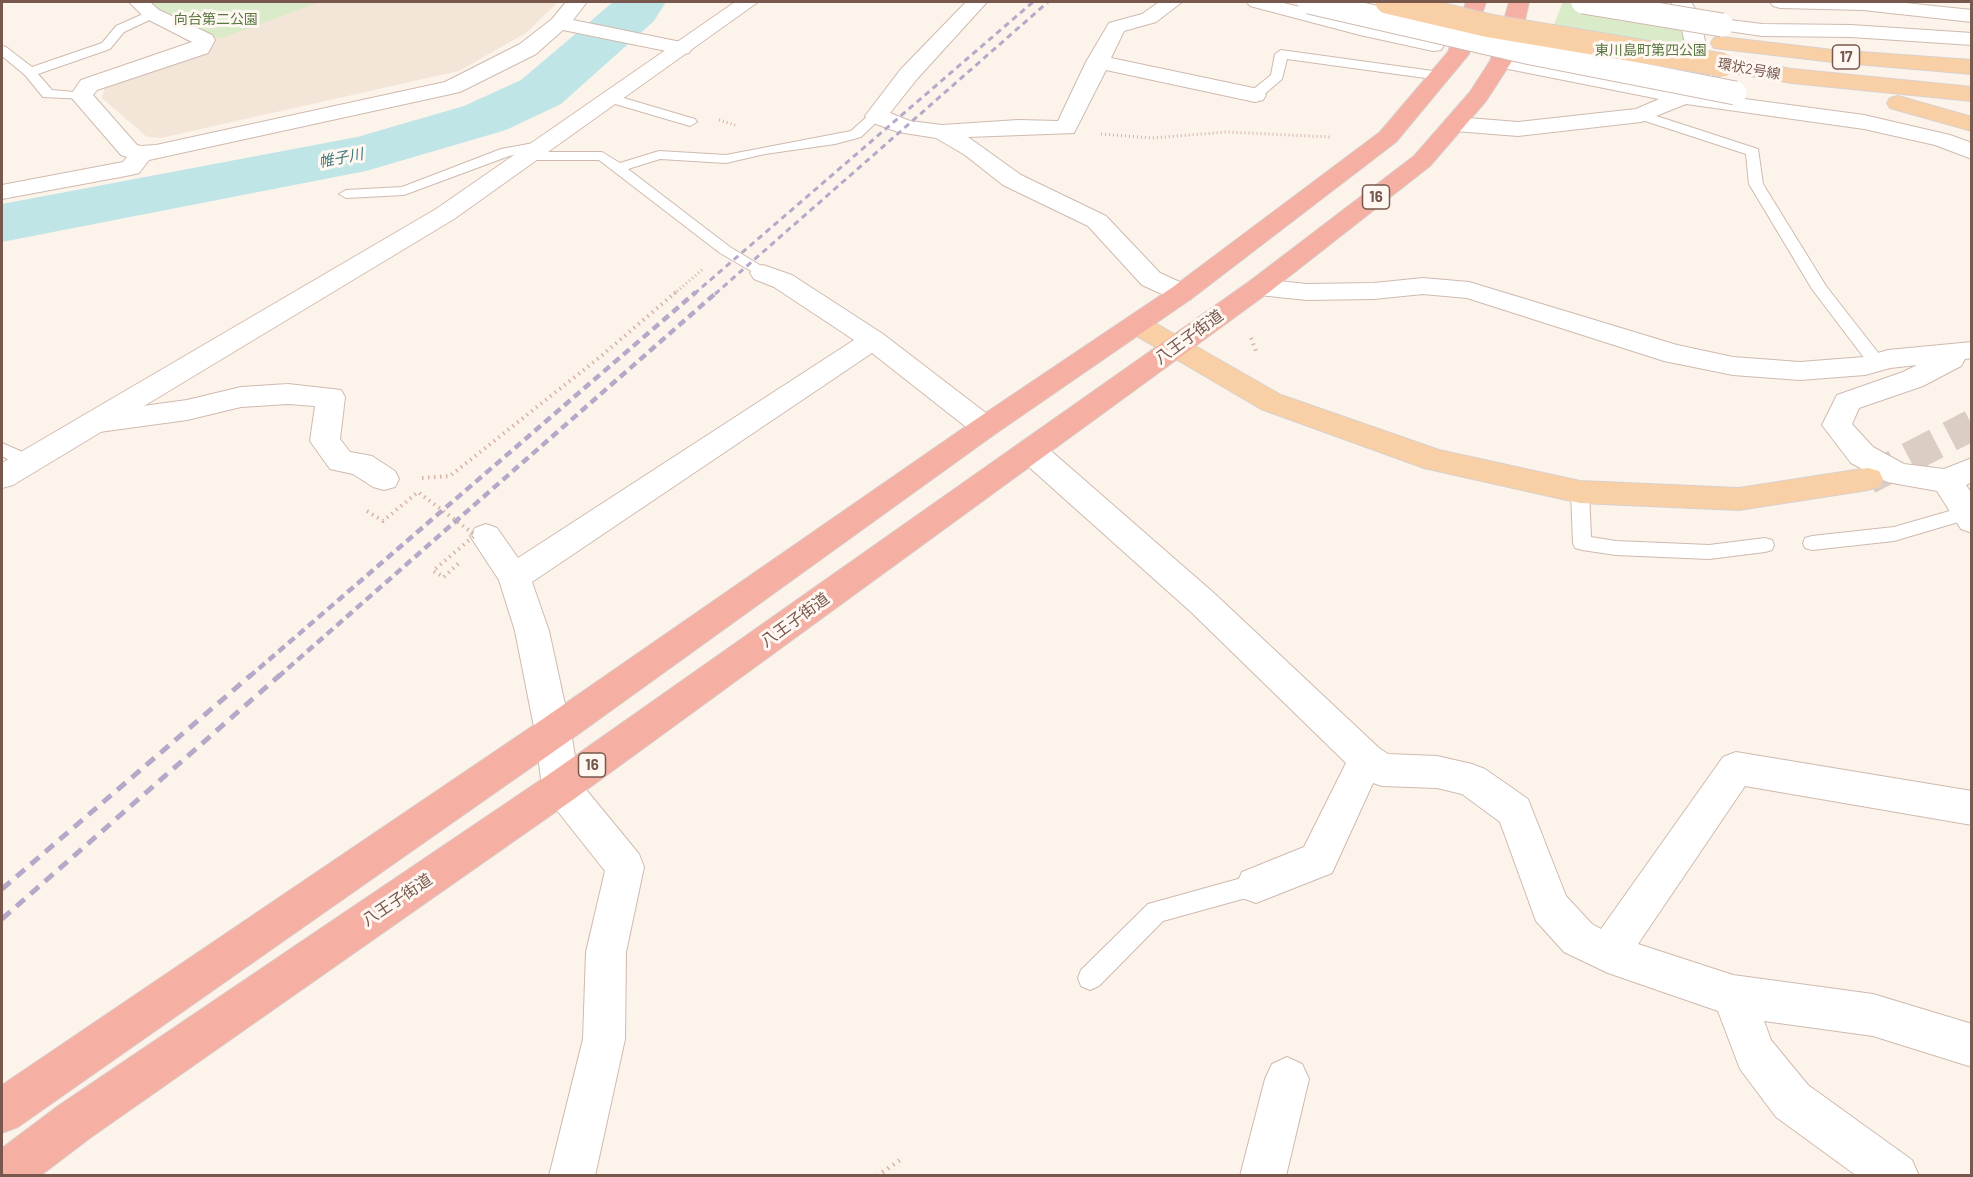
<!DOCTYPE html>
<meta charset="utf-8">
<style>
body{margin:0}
#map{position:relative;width:1973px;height:1177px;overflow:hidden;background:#fcf4eb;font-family:Barlow,sans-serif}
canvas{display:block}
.frame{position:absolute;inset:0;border:3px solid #78584d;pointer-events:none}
</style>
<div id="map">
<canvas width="1973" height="1177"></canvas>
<div class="frame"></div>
</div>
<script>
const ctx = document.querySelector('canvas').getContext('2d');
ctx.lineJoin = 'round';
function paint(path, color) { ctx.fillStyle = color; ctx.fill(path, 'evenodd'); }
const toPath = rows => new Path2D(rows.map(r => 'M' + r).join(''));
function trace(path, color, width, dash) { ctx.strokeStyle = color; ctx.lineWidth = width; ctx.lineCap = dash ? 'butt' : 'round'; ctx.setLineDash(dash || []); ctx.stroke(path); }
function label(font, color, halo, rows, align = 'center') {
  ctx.font = font + ' Barlow,"Noto Sans JP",sans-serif'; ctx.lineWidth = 6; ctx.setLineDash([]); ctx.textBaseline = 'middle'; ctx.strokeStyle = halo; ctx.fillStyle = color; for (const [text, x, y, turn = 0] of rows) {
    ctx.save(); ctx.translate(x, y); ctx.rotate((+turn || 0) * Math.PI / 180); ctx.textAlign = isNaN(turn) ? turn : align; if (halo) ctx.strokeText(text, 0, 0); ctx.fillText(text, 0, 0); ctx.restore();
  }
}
paint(toPath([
 [149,2,558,2,526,33,459,71,161,138,147,137,102,98,105,86,194,46,153,19,163,13]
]), '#f4e5d9');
paint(toPath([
 [149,2,320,2,222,38,211,37,158,10],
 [1563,2,1682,24,1696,91,1540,59]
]), '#daebc9');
paint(toPath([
 [613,2,666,2,654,21,561,104,506,130,366,171,2,242,2,204,357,137,464,106,521,80,613,2]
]), '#bfe5e7');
trace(toPath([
 [1868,479,1972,425]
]), '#dbcdc4', 31, [31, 15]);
const lane = toPath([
 [152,10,156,11,156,17,124,32,110,49,38,74,52,90,86,93,88,96,86,99,43,97,25,75,2,56,2,46,6,47,32,67,102,43,116,26,152,10],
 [1281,50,1440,72,1447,76,1440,80,1287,59,1282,79,1260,98,1250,98,1248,95,1250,92,1271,75,1275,54,1281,50],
 [610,94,695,119,697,122,690,126,605,101,603,98,610,94],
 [1641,111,1758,149,1763,184,1826,286,1883,359,1885,363,1883,367,1871,367,1812,289,1749,184,1746,154,1636,118,1634,115,1636,112,1641,111],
 [876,112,883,116,861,137,835,144,765,154,726,163,660,159,628,169,730,247,768,270,771,273,768,276,763,278,720,253,599,160,527,160,522,159,520,156,522,153,509,156,404,195,346,198,339,194,346,190,402,187,501,149,539,142,546,146,544,149,530,152,602,152,620,163,659,151,726,155,851,131,871,113,876,112],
 [2,443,34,457,37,462,34,467,28,468,22,467,2,456,2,443],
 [1580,485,1586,487,1589,492,1591,537,1616,541,1709,545,1765,538,1772,540,1774,545,1772,550,1765,552,1709,559,1616,555,1582,550,1575,548,1573,543,1571,492,1574,487,1580,485],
 [1967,506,1972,508,1972,518,1894,541,1812,550,1805,548,1803,543,1805,538,1812,536,1894,527,1967,506],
 [1256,874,1264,877,1268,885,1264,893,1163,921,1099,986,1090,990,1081,986,1078,978,1081,970,1148,904,1256,874]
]);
const street = toPath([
 [129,2,150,2,159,10,212,35,215,40,208,53,97,90,93,95,137,145,141,146,156,145,445,82,520,44,552,19,566,2,587,2,573,20,681,42,689,43,692,48,689,53,681,54,563,30,536,54,460,92,149,160,139,173,131,175,2,199,2,185,123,162,127,157,121,155,70,96,81,80,192,42,145,18,129,2],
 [966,2,987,2,917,79,890,113,910,121,942,125,1018,120,1058,121,1086,62,1109,23,1142,14,1159,2,1182,2,1156,22,1124,31,1111,58,1263,90,1266,95,1263,100,1255,102,1106,70,1074,133,968,137,1021,175,1106,216,1160,273,1191,287,1195,293,1191,299,1182,301,1173,299,1142,285,1088,226,1003,185,965,155,936,138,898,132,868,121,865,116,901,69,966,2],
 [1247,2,1279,2,1441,40,1444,45,1441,50,1433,51,1360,35,1250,6,1247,2],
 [1671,2,1691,2,1699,15,1717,92,1715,95,1864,115,1950,135,1972,143,1972,159,1935,145,1864,129,1686,104,1641,122,1518,136,1455,131,1447,129,1443,124,1447,119,1455,117,1518,122,1636,109,1659,99,1493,66,1490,61,1493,56,1501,54,1683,90,1694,88,1679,15,1671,2],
 [1770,2,1896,2,1972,10,1972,22,1863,10,1780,8,1773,6,1770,2],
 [1722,19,1762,24,1851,25,1972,33,1972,45,1851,37,1762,36,1715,29,1712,25,1715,21,1722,19],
 [763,265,792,275,883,334,995,420,1000,427,995,434,985,437,975,434,872,353,532,582,549,631,571,732,579,781,639,854,644,867,626,952,625,1039,595,1176,549,1176,583,1039,586,952,605,871,548,799,542,787,535,732,515,631,499,580,470,536,475,528,486,524,497,528,518,558,854,340,774,287,754,279,750,273,754,267,763,265],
 [1423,278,1469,282,1677,345,1733,357,1800,362,1864,357,1888,350,1972,342,1972,358,1965,359,1961,366,1923,386,1859,408,1852,424,1873,447,1904,464,1944,469,1972,458,1972,482,1966,485,1972,494,1972,533,1961,529,1937,491,1887,482,1851,463,1822,425,1837,395,1903,372,1917,365,1890,368,1865,375,1800,380,1733,375,1664,361,1467,298,1423,294,1374,299,1307,300,1259,295,1250,293,1246,287,1250,281,1259,279,1307,284,1374,283,1423,278],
 [288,384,341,390,345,397,340,439,350,452,372,456,395,471,399,479,395,487,384,490,373,487,353,474,330,469,310,441,315,406,288,404,241,407,187,420,92,433,82,430,77,423,82,416,92,413,187,400,241,387,288,384],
 [1031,440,1042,443,1215,594,1379,748,1388,754,1437,756,1472,764,1485,769,1528,799,1566,896,1592,924,1601,929,1723,757,1736,752,1972,791,1972,825,1745,786,1638,944,1733,975,1873,994,1972,1024,1972,1067,1873,1036,1764,1021,1771,1040,1808,1085,1912,1160,1919,1176,1857,1176,1776,1117,1740,1069,1718,1011,1608,973,1564,952,1536,921,1500,822,1462,794,1437,788,1382,786,1373,783,1332,873,1256,903,1242,898,1236,885,1242,872,1304,847,1346,763,1191,612,1020,459,1016,451,1020,443,1031,440],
 [1287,1057,1302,1064,1309,1079,1286,1176,1240,1176,1265,1079,1272,1064,1287,1057]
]);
const secondary = toPath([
 [735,2,758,2,454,219,13,485,2,488,2,463,436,209,735,2]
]);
const primary = toPath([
 [1722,37,1833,50,1972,60,1972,74,1833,62,1714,48,1711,43,1714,38,1722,37],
 [1723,58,1792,69,1972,87,1972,101,1792,83,1715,70,1712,65,1715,60,1723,58],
 [1898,96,1972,117,1972,131,1890,108,1887,103,1890,98,1898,96],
 [1138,316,1148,319,1281,395,1439,450,1580,481,1739,488,1868,468,1879,471,1883,479,1879,487,1868,490,1739,510,1580,503,1424,468,1261,409,1128,331,1124,325,1128,319,1138,316]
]);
const highway = toPath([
 [1466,2,1486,2,1469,54,1396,142,1191,299,995,434,566,743,18,1127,2,1133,2,1085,540,721,975,420,1173,287,1380,132,1448,52,1466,2],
 [1509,2,1529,2,1521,38,1512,61,1486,101,1430,166,1268,293,574,799,90,1138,40,1176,2,1176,2,1148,58,1106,548,775,1250,281,1414,156,1470,92,1490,61,1499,38,1509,2]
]);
trace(lane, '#cfbaaf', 2);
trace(street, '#cfbaaf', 2);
trace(secondary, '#d5bcb0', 2);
trace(primary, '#d9d0cd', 2);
trace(highway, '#d9d0cd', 2);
trace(toPath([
 [719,120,738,126],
 [1101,134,1152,138,1227,132,1330,137],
 [674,294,703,269]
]), '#d7b3a5', 3, [1, 3]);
trace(toPath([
 [1251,338,1256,351],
 [422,478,450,476,600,357,676,292],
 [444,577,459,563]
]), '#d7b3a5', 4, [1.5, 4.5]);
trace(toPath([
 [877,1176,903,1158]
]), '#d7b3a5', 4.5, [1.5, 5]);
paint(lane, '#fff');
paint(street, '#fff');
paint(secondary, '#fff');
paint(primary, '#f9d0a5');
paint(highway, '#f5afa3');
trace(toPath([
 [694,294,1033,2],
 [715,294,1048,2]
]), '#b5a8c8', 3, [6, 4.5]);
trace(toPath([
 [249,677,696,292],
 [278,677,717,292]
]), '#b5a8c8', 4.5, [8, 5]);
trace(toPath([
 [2,889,251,675],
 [2,919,280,675]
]), '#b5a8c8', 5, [11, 8]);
const streetBridge = toPath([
 [1309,2,1531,53,1735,93],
 [1583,2,1722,25]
]);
const primaryBridge = toPath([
 [1387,2,1490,26,1723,65]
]);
trace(streetBridge, '#cfbaaf', 25, []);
trace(primaryBridge, '#d9d0cd', 25, []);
trace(toPath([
 [367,511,383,521,418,492,475,535,433,571,444,577]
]), '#d7b3a5', 4, [1.5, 4.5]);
trace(streetBridge, '#fff', 23);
trace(primaryBridge, '#f9d0a5', 23);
label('14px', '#587742', '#fff8f2', [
 ["向台第二公園",216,19],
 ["東川島町第四公園",1651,50]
]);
label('14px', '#78584d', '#fff8f2', [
 ["環状2号線",1749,69,10]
]);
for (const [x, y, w] of [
 [1846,57,27],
 [1376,197,27],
 [592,765,27]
]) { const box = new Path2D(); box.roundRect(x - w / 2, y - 12, w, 24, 4.5); ctx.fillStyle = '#fff8f2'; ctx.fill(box); trace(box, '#78584d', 1.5); }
label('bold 15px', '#78584d', null, [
 ["17",1846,57],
 ["16",1376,197],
 ["16",592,765]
]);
label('italic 15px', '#40797c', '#fff8f2', [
 ["帷子川",341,158,-11]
]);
label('16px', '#78584d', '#fff8f2', [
 ["八王子街道",1189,337,-36],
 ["八王子街道",795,620,-36],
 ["八王子街道",397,900,-34]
]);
</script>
